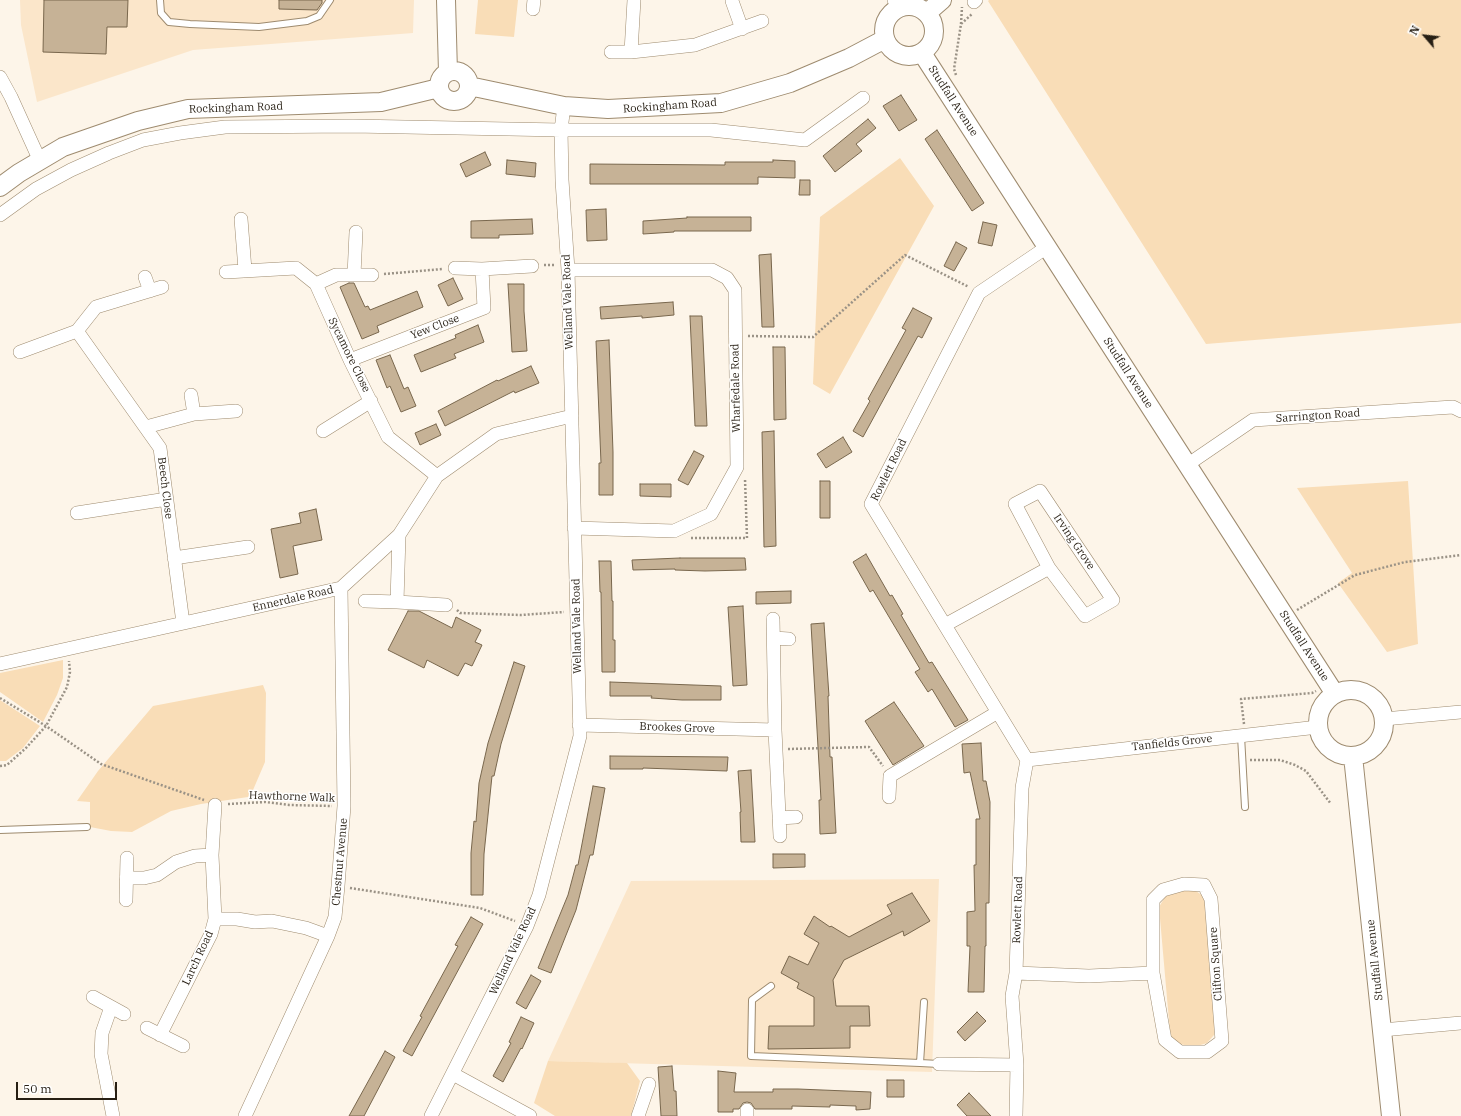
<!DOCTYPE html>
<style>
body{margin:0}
#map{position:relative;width:1461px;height:1116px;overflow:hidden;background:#fdf5e9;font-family:"IBM Plex Serif",serif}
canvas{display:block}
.north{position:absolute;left:1405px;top:16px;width:40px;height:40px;-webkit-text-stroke:3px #fff;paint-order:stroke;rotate:298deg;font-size:11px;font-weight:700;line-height:16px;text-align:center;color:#271f14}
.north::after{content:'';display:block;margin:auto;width:14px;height:18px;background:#271f14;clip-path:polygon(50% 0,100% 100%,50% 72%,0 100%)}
.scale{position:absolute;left:16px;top:1082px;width:101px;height:18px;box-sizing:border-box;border:2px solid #271f14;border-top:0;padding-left:5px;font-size:12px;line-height:14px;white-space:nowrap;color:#271f14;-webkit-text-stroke:3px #fff;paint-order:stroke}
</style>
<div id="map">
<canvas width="1461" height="1116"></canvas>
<div class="north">N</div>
<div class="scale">50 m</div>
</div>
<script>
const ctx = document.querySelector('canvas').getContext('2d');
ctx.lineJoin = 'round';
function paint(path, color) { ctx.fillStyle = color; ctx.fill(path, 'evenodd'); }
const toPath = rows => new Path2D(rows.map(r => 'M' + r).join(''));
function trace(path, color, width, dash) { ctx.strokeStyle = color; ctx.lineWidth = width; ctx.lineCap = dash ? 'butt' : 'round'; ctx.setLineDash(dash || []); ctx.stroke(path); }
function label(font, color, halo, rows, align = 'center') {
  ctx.font = font + ' "IBM Plex Serif",serif'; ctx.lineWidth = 3; ctx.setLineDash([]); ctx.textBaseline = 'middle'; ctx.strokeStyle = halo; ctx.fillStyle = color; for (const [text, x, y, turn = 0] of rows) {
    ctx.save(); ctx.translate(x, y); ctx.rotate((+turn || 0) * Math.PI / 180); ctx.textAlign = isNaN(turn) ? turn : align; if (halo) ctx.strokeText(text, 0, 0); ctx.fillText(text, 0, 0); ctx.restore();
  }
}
paint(toPath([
 [20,0,414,0,413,33,193,50,37,102,21,25],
 [939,879,932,1072,548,1061,631,881]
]), '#fbe6ca');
paint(toPath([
 [478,0,518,0,514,37,475,34],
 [989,0,1461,0,1461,323,1206,344,988,1],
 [900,158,934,206,830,394,813,384,820,217],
 [1408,481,1418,644,1387,652,1338,583,1352,573,1297,488],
 [63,660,63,678,57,695,43,722,0,692,0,673],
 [263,685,266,693,265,762,253,790,248,797,201,804,171,811,132,832,111,831,90,827,90,802,77,801,98,771,153,706],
 [0,700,40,726,23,748,6,761,0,761],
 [1176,890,1196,891,1203,896,1206,904,1216,1025,1214,1035,1207,1043,1194,1047,1180,1044,1172,1038,1170,1032,1159,907,1165,897],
 [548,1061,627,1063,640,1081,631,1116,555,1116,534,1103]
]), '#f9ddb7');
const building = toPath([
 [44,0,128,0,127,27,107,27,106,54,43,52,44,0],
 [279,0,322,0,322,3,317,10,279,9,279,0],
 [901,95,917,120,899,131,883,106,901,95],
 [868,119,876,128,856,144,862,151,835,172,823,156,868,119],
 [937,130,984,203,972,211,925,139,937,130],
 [485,152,491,165,466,177,460,164,485,152],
 [507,160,536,163,535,177,506,174,507,160],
 [773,160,795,161,795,178,758,177,758,184,590,184,590,164,725,165,725,162,773,162,773,160],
 [800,180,810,180,810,195,799,195,800,180],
 [606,209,607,240,587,241,586,210,606,209],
 [687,217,751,217,751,231,674,231,674,232,643,234,643,221,687,218,687,217],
 [532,219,533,234,499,235,499,238,471,238,471,221,532,219],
 [983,222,997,225,992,246,978,243,983,222],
 [956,242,967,248,954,271,944,266,956,242],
 [771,254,774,327,762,327,759,255,771,254],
 [453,278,463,299,448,306,438,285,453,278],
 [349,283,354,283,365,307,368,306,370,310,417,291,423,307,377,326,379,332,362,339,340,287,349,283],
 [508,284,524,284,524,311,527,351,512,352,508,284],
 [673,302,674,315,642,318,642,316,601,319,600,307,673,302],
 [913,308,932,318,922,338,918,336,863,437,853,431,870,401,868,399,906,330,902,328,913,308],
 [690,316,702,316,707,426,695,426,690,316],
 [478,325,484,342,454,354,456,358,421,372,414,355,456,338,455,335,478,325],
 [609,340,613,452,613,495,599,495,599,463,601,463,596,341,609,340],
 [773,347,785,347,786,419,774,420,773,347],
 [390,355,404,389,408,387,416,406,401,412,390,386,387,388,376,360,390,355],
 [531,366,539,383,515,393,514,391,445,426,438,411,497,380,498,381,531,366],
 [436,424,441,435,420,445,415,433,436,424],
 [774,431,776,546,764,547,762,432,774,431],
 [843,437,852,452,826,468,817,454,843,437],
 [694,451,704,456,688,485,678,480,694,451],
 [820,481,830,481,830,518,820,518,820,481],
 [640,484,671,484,671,497,640,496,640,484],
 [316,509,322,540,293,546,298,574,280,578,271,529,301,523,299,513,316,509],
 [866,554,890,596,892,595,903,614,901,615,929,663,932,662,968,720,955,727,932,689,928,692,915,672,920,669,873,590,870,592,853,562,866,554],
 [680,558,745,558,746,570,705,571,675,570,675,569,633,570,632,560,680,558],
 [599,561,611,561,612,601,613,601,613,640,615,640,615,672,602,672,601,592,600,592,599,561],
 [791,591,791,603,756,604,756,592,791,591],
 [743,606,747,685,733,686,728,607,743,606],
 [408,611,419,611,452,628,456,617,481,630,475,642,482,645,472,666,465,663,458,676,427,660,424,668,388,650,408,611],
 [824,623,829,696,828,696,830,757,832,757,836,833,820,834,819,800,821,800,811,624,824,623],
 [514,662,525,666,501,744,494,776,492,776,484,854,483,895,471,895,471,853,474,821,476,822,479,783,488,743,514,662],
 [610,682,721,686,721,700,682,700,651,698,652,696,610,696,610,682],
 [894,702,924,746,893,765,865,721,894,702],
 [981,743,983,781,986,781,990,802,989,903,986,903,986,946,985,946,984,992,968,992,970,946,967,946,967,912,975,911,974,865,976,865,976,819,980,819,970,772,964,773,962,744,981,743],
 [610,756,728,757,727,771,643,768,643,769,610,769,610,756],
 [751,770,755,842,741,842,740,812,741,812,738,771,751,770],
 [593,786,605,788,593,855,590,855,576,910,551,973,538,968,568,895,576,865,578,865,593,786],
 [773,854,805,854,805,867,773,868,773,854],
 [912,893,930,921,904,936,903,931,844,960,833,980,836,1006,869,1006,870,1026,850,1026,850,1048,768,1049,769,1026,814,1026,814,997,797,988,799,983,781,973,789,956,808,965,819,943,804,934,814,916,830,927,831,926,849,937,892,914,887,905,912,893],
 [471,917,483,924,412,1056,403,1051,422,1017,420,1016,458,946,455,945,471,917],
 [531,975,541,981,526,1009,516,1003,531,975],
 [977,1012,986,1021,965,1041,957,1032,977,1012],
 [521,1017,534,1023,522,1049,521,1048,503,1082,493,1076,511,1043,509,1042,521,1017],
 [385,1051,395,1057,364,1116,349,1116,385,1051],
 [672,1066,674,1091,676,1091,677,1116,661,1116,658,1067,672,1066],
 [718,1071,736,1073,734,1092,773,1092,773,1089,798,1089,871,1092,870,1109,856,1110,856,1106,830,1105,830,1107,792,1106,792,1109,755,1109,751,1103,747,1102,743,1103,739,1109,733,1109,733,1112,718,1112,718,1071],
 [887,1080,904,1080,904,1097,887,1097,887,1080],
 [969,1093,991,1116,967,1116,957,1105,969,1093]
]);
paint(building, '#c6b296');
trace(building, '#79674d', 1);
const lane = toPath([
 [160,0,161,13,169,22,190,24,259,27,307,21,319,16,330,0],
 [1241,736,1245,807],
 [0,830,87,827],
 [771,986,752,1000,751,1056,920,1063],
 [924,1002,920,1063,939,1064]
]);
const street = toPath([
 [634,0,631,52,695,45,762,21],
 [894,0,899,8],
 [732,1,742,29],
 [974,2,976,0],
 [533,9,534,0],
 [611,52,631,52],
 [0,77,11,97,40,161],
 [0,215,36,189,71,170,109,153,143,140,180,133,225,127,353,126,561,130,711,130,805,140,863,98],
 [241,219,245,270],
 [455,268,482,269],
 [568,270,712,270,727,278,735,290,737,467,711,514,674,531,574,528],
 [226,272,296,268,316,284,350,360,388,437,437,476],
 [354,275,356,232],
 [145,277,150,291],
 [316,284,336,275,372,275],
 [77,331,160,448,183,623],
 [20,352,77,331,96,307,162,287],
 [350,360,484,308,482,269,532,266],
 [191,395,194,414],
 [146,427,194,414,236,411],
 [323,431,371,401],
 [1187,465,1253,420,1453,407,1461,411],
 [77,513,167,499],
 [399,535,397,602,446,605],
 [174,558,248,547],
 [365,601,397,602],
 [773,619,775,730],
 [945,625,1049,568,1015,504,1040,491,1113,600,1085,616,1049,568],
 [774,638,789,639],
 [0,664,341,588,399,535,437,476,496,434,572,416],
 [1384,719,1461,712],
 [579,725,775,730,780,836],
 [1027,760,1318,727],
 [889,797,890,776,998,712],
 [779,818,796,817],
 [212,855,215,805],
 [126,878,144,878,157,875,176,862,195,856,212,855,215,919],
 [126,900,127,858],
 [1016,973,1089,976,1153,973,1165,1040,1180,1052,1207,1052,1222,1041,1211,899,1204,885,1184,884,1163,890,1153,900,1153,973],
 [93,997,124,1014],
 [111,1007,102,1033,101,1054,113,1116],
 [147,1028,183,1046],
 [1382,1030,1461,1023],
 [160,1035,211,934,215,919,237,919,255,922,272,921,306,928,328,936],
 [939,1064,1017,1065],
 [453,1074,530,1116],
 [747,1110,747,1116],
 [245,1116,328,936,335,917,338,886,344,806,341,588],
 [431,1116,527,926,539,895,580,736,568,270,562,180,561,130,564,106],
 [638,1116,649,1084],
 [1016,1116,1017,1065,1012,996,1016,973,1022,788,1027,760,871,504,979,293,1047,247]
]);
const secondary = toPath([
 [446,0,448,72],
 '884 31a25 25 0 1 1 50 0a25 25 0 1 1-50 0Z',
 [927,13,942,0],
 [922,53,1335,694],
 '439 86a15 15 0 1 1 30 0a15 15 0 1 1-30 0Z',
 [469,86,564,106,608,109,721,103,790,83,849,58,885,39],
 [0,187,19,173,63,147,138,121,188,109,381,102,439,88],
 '1318 723a33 33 0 1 1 66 0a33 33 0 1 1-66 0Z',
 [1353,756,1391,1116]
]);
trace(lane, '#9e8b6f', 8);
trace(street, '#9e8b6f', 14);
trace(secondary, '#9e8b6f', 20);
trace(toPath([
 [961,24,962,7],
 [956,75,954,69,961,24,972,14],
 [544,265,555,265],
 [384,274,443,269],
 [748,336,813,337,905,255,969,287],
 [691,538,747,538,745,479],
 [457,610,460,613,521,615,564,612],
 [1297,610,1355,575,1405,562,1461,555],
 [0,698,46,726,101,764,204,800],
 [1244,724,1241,699,1312,693,1316,691],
 [788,749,869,747,883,766],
 [1250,760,1280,760,1295,765,1306,771,1331,804],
 [0,766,7,765,26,748,46,726,67,687,70,672,69,661],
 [228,804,265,802,289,805,332,806],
 [350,888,480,908,515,921]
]), '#9a9286', 2.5, [2, 2]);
trace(lane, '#fff', 6);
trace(street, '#fff', 13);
trace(secondary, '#fff', 18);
label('11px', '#271f14', '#fff', [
 ["Studfall Avenue",953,101,57],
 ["Rockingham Road",670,106,-4],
 ["Rockingham Road",236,108,-2],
 ["Welland Vale Road",568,302,-92],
 ["Yew Close",435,327,-21],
 ["Sycamore Close",349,355,64],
 ["Studfall Avenue",1128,373,57],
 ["Wharfedale Road",736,388,-91],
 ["Sarrington Road",1318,416,-4],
 ["Rowlett Road",889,470,-64],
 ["Beech Close",165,488,83],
 ["Irving Grove",1074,542,56],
 ["Ennerdale Road",293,599,-13],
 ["Welland Vale Road",577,626,-91],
 ["Studfall Avenue",1304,646,57],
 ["Brookes Grove",677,728,2],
 ["Tanfields Grove",1172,743,-6],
 ["Hawthorne Walk",292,797,2],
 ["Chestnut Avenue",340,862,-85],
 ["Rowlett Road",1018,910,-88],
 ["Welland Vale Road",513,951,-65],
 ["Larch Road",198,958,-65],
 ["Studfall Avenue",1375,960,-96],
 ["Clifton Square",1216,964,-94]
]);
</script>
